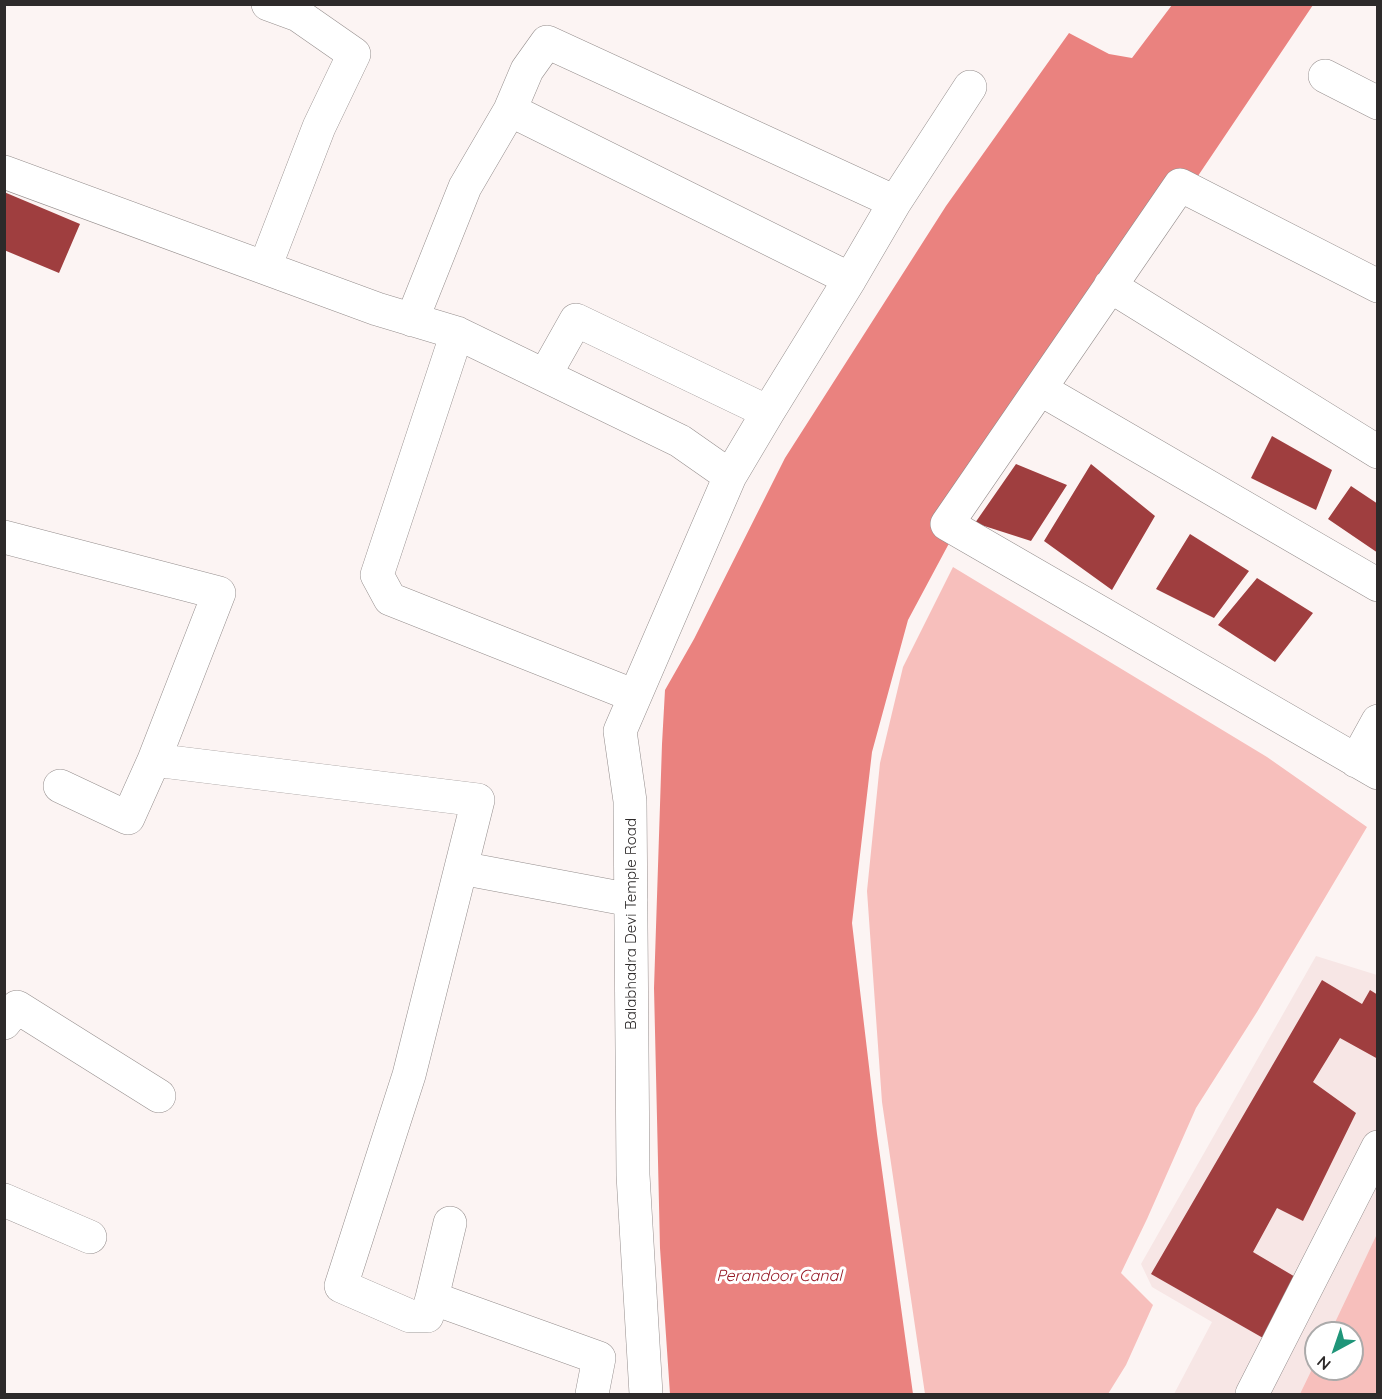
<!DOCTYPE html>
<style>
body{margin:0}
#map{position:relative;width:1382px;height:1399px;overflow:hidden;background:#fcf4f3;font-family:Quicksand,sans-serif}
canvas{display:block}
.frame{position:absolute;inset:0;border:6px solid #2d2a2a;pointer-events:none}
.north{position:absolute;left:1304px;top:1321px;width:60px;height:60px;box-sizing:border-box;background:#fff;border:2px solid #abaaaa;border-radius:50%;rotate:220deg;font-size:16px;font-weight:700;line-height:24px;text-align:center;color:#2d2a2a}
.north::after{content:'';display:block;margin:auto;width:21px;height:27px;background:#1f9579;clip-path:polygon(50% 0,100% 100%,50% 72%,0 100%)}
</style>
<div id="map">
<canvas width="1382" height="1399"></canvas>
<div class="frame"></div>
<div class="north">N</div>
</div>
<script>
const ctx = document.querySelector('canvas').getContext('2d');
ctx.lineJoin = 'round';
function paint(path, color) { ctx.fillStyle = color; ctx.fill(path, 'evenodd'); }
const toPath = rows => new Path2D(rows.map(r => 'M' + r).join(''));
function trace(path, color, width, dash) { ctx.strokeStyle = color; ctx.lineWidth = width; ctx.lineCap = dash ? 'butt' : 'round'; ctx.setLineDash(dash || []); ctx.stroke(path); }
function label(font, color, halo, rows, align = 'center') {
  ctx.font = font + ' Quicksand,sans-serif'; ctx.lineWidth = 6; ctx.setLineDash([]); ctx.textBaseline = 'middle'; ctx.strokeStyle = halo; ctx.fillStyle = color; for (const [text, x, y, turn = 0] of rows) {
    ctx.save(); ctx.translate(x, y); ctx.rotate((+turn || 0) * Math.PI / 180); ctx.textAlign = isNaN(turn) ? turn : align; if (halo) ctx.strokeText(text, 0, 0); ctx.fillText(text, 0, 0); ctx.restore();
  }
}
paint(toPath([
 [1316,956,1377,975,1377,1394,1174,1394,1212,1322,1152,1287,1141,1264],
 [1316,1333,1352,1333,1352,1369,1316,1369]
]), '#f7e6e5');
paint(toPath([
 [953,567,1267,757,1367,827,1257,1012,1196,1108,1147,1219,1121,1273,1153,1305,1126,1365,1108,1394,925,1394,882,1102,867,891,880,763,903,667],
 [1377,1234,1377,1394,1300,1394,1316,1361,1316,1369,1352,1369,1352,1333,1330,1333]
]), '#f7bfbc');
paint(toPath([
 [1172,5,1313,5,1171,216,984,478,908,620,872,752,852,923,877,1134,913,1394,670,1394,660,1248,654,988,662,744,665,690,694,639,785,458,946,206,1069,33,1109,54,1132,58]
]), '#ea827f');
paint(toPath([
 [4,192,80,224,59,273,4,250],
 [1272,436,1332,470,1316,510,1251,478],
 [1016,464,1067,485,1031,541,975,523],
 [1091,464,1155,516,1112,590,1044,541],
 [1351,486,1378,504,1378,553,1328,519],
 [1190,534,1249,571,1214,618,1156,589],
 [1257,578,1313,613,1275,662,1218,625],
 [1322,980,1362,1004,1370,990,1378,995,1378,1059,1340,1038,1313,1082,1356,1113,1303,1221,1277,1208,1253,1252,1297,1278,1263,1338,1151,1274]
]), '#9f3e3f');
const minor = toPath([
 [1325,76,1378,103],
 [510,110,527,70,547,42,895,202],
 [4,172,377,309,457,333,680,441,730,476],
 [265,267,319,127,354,54,298,15,268,4],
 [1110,286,1378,452],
 [1378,286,1180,185,947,524,1378,773],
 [412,320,465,187,510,110,850,279],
 [457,333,377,575,390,599,635,696],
 [545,375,576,320,768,412],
 [1040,389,1378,585],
 [4,537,219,593,154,760],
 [1356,761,1378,721],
 [60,786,128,818,154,760,478,800,409,1075,341,1286,410,1316,427,1316,432,1298],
 [461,868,631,900],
 [4,1023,17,1007,159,1096],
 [4,1200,90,1237],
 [450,1223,432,1298,599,1358,592,1394],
 [646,1394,633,1175,630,801,620,731,730,476,768,412,850,279,895,202,970,87],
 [1252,1394,1378,1147]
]);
trace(minor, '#958e8d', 34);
trace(minor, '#fff', 33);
label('15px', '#2d2a2a', '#fff', [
 ["Balabhadra Devi Temple Road",631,924,-90]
]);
label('italic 16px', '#961925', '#fff', [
 ["Perandoor Canal",779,1276]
]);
</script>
